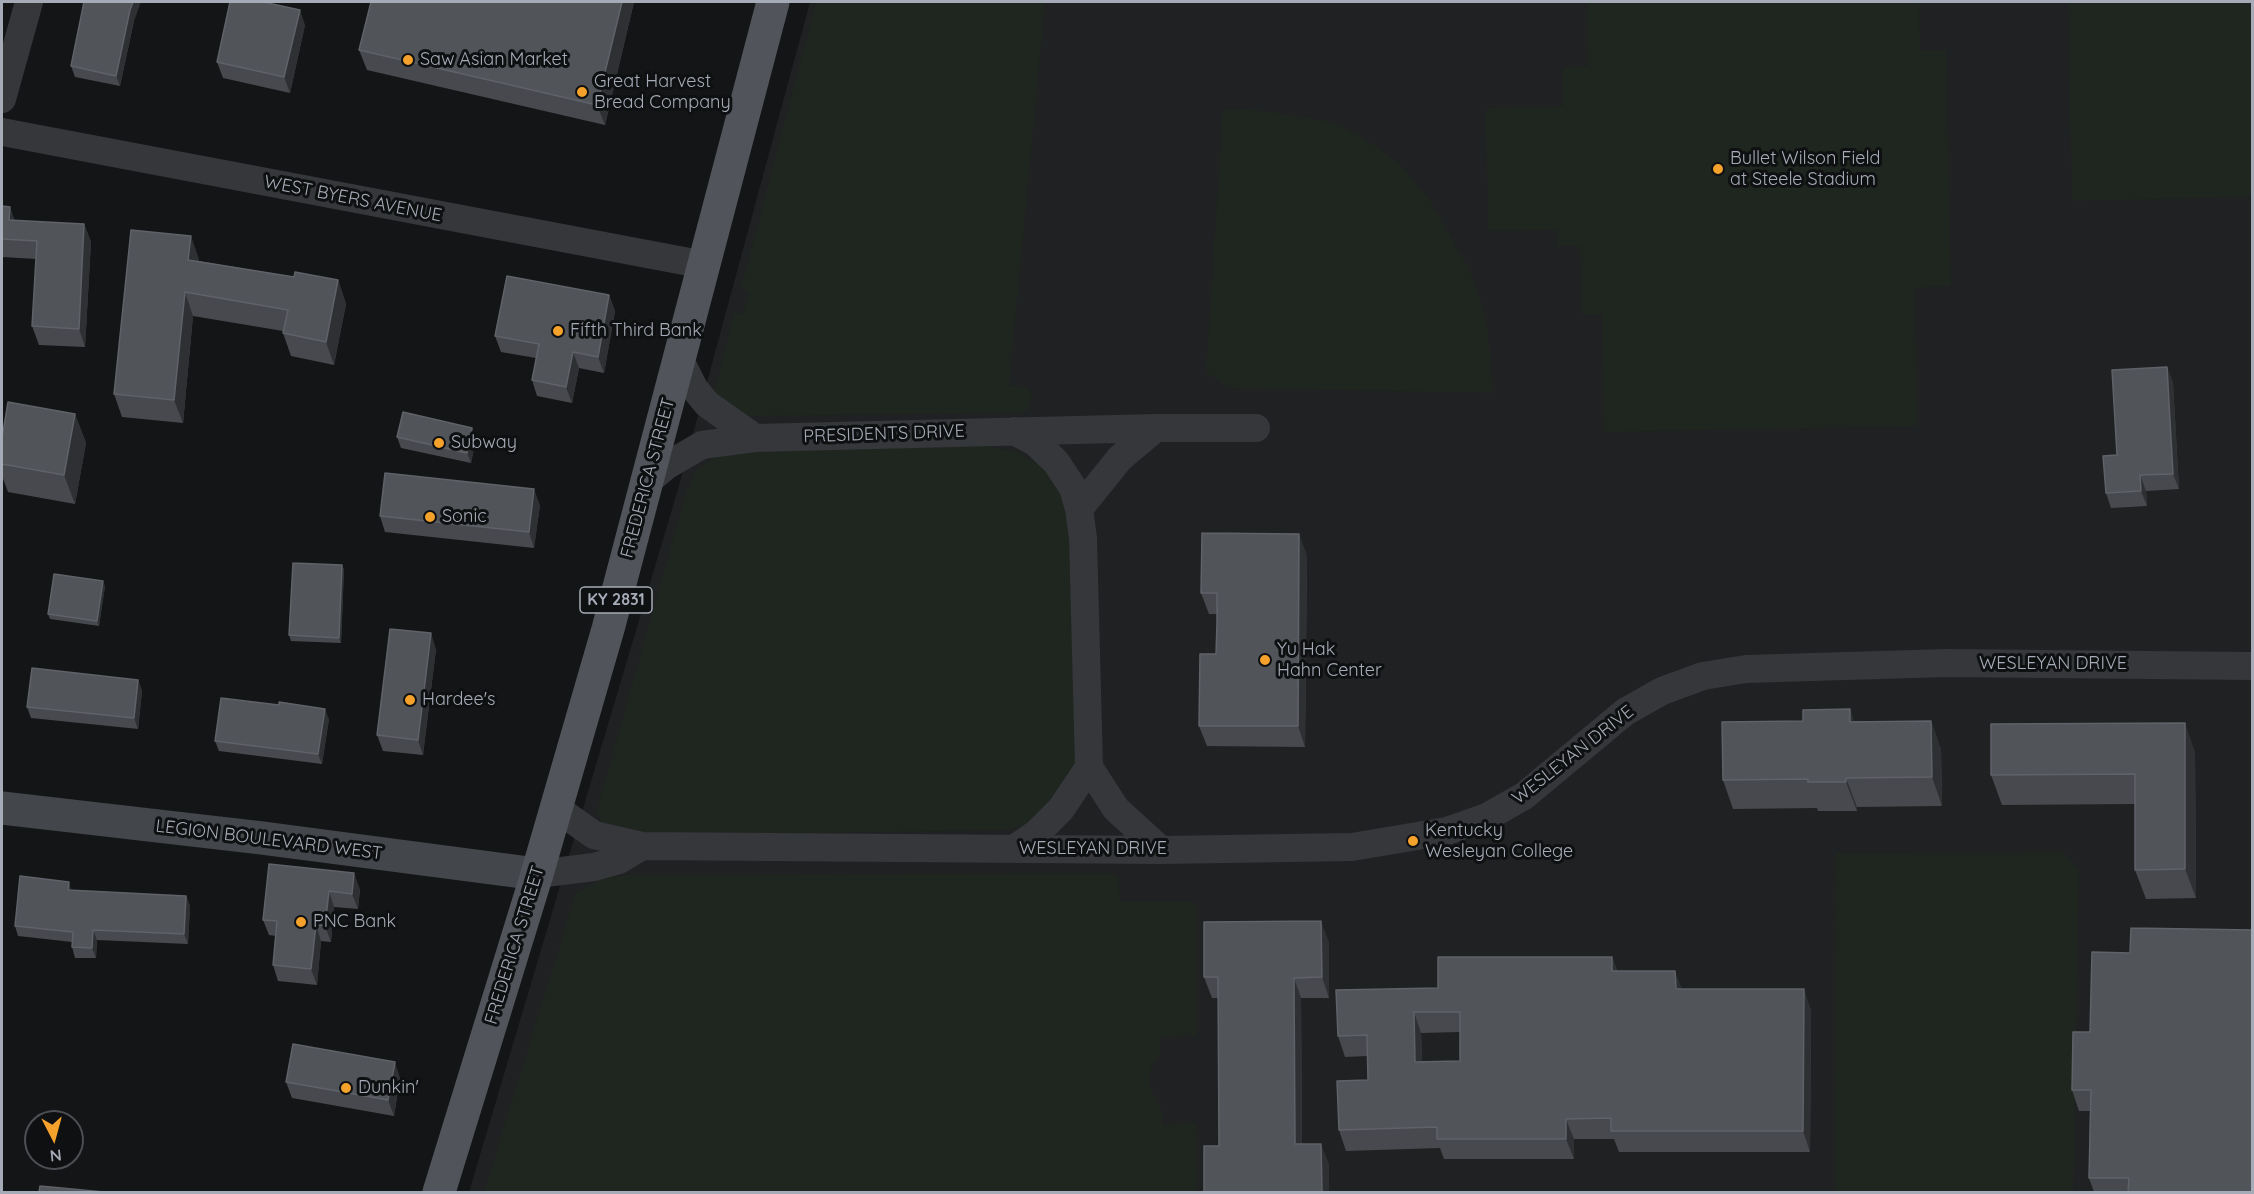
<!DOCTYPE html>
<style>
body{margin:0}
#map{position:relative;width:2254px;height:1194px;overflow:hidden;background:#141516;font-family:Quicksand,sans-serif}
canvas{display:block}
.frame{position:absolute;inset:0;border:3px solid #a6acb7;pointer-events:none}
.north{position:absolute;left:24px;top:1110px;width:60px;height:60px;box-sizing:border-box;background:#0f1011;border:2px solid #4b4e53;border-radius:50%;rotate:174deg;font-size:16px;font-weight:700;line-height:24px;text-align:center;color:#a6acb7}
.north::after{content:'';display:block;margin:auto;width:21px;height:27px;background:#f5a22d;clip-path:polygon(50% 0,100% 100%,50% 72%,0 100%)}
</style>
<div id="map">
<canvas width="2254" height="1194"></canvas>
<div class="frame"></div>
<div class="north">N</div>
</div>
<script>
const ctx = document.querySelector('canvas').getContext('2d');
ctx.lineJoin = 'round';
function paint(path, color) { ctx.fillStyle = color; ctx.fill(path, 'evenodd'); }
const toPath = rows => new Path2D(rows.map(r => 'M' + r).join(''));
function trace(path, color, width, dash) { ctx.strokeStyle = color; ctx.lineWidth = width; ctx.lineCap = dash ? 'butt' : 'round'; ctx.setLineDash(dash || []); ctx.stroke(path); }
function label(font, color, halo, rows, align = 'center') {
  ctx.font = font + ' Quicksand,sans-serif'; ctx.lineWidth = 6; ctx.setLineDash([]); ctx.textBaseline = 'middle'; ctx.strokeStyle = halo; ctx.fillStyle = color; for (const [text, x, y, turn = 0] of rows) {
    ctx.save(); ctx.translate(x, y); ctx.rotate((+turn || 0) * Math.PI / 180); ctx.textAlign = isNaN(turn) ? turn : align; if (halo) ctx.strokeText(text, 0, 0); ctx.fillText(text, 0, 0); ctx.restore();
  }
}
paint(toPath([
 [810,2,2252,2,2252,1192,469,1192,678,489]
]), '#202123');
paint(toPath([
 [816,2,1045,2,1009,385,1025,387,1032,392,1029,408,1023,413,746,416,714,393,734,312,743,314,749,292,741,289],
 [1587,2,1919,2,1920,50,1946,50,1951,286,1915,288,1917,426,1604,432,1602,314,1581,314,1580,246,1558,246,1557,230,1488,231,1486,108,1563,106,1562,67,1588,66],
 [2068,2,2252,2,2252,197,2072,201],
 [1223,109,1266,111,1332,122,1361,136,1399,163,1431,202,1470,271,1483,308,1488,332,1493,393,1228,388,1206,372],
 [988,446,1020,453,1041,466,1053,476,1068,500,1076,761,1067,783,1053,800,1023,826,1006,830,640,836,609,830,600,820,598,812,599,803,686,493,696,470,724,451],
 [2063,852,2079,869,2073,1192,1835,1192,1836,853],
 [1109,873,1118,876,1120,902,1196,902,1196,1035,1159,1037,1161,1053,1150,1070,1150,1088,1162,1110,1162,1125,1196,1122,1197,1192,484,1192,576,893,603,878,626,875]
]), '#1e261f');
trace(toPath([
 [2,99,29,2],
 [2,132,705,265],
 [680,360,694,388,707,404,755,438,1156,428],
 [1014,431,1035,442,1056,462,1073,488,1079,509],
 [647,482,666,466,702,445,755,438],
 [556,808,594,835,642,846],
 [1014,849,1037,833,1061,809,1089,767],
 [1161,850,1116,809,1089,767,1083,538,1079,509,1120,458,1156,428,1256,428],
 [537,874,594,867,619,860,642,846,1161,850,1352,847,1447,831,1487,817,1524,796,1625,712,1662,691,1703,676,1746,669,1947,663,2252,666]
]), '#35373b', 28);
trace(toPath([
 [2,808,262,838,537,874]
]), '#43464b', 33);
trace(toPath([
 [439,1192,537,874,608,629,773,2]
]), '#51545a', 33);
paint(toPath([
 [371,2,634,2,605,125,367,70,359,50],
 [134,21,120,86,75,77,71,66],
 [305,25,290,93,223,78,217,62],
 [2,206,15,221,84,224,91,242,85,347,39,345,32,326,36,259,2,257,2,264],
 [199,259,199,261,294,277,338,280,346,304,334,365,291,356,283,333,283,331,193,316,183,423,122,417,114,394],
 [609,295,615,311,604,373,579,368,572,403,537,396,532,380,536,358,501,352,495,336],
 [2167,367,2173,383,2179,489,2146,491,2147,506,2111,508,2106,493,2117,455],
 [75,414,86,443,75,504,8,492,2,476,2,438],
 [397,437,476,438,471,463,401,448],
 [540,505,534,548,385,532,380,516],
 [1307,555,1305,747,1207,746,1199,726,1216,654,1217,614,1209,614,1201,593],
 [342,565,344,570,341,643,291,641,289,635],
 [105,586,99,626,50,619,48,614],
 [436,649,423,755,383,751,377,735],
 [138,680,142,691,138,729,31,718,27,707],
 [329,719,322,764,219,751,215,741],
 [1854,721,1931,721,1941,750,1942,806,1857,807,1857,811,1818,811,1817,808,1733,809,1723,780],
 [2195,752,2196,898,2146,899,2135,870,2135,804,2002,805,1991,775],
 [269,864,360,889,358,909,334,907,331,942,321,941,317,985,278,981,273,965,276,936,269,935,263,920],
 [72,891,186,896,190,906,188,944,97,940,96,958,75,958,72,947,72,942,18,936,15,926],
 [1329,942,1329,998,1301,998,1302,1144,1329,1164,1219,1146,1218,998,1212,998,1204,977],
 [1612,957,1617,971,1682,989,1811,1010,1810,1152,1619,1152,1614,1139,1574,1139,1574,1159,1444,1159,1440,1148,1346,1151,1339,1130,1368,1080,1368,1056,1345,1057,1338,1036,1438,988],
 [1460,1032,1460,1061,1422,1061,1421,1033],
 [2090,1032,2253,1192,2094,1192,2089,1178,2090,1111,2079,1111,2072,1090],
 [400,1078,394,1116,292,1098,286,1082]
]), '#47494e');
paint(toPath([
 [133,2,141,2,134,21,120,86,116,76,130,10],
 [622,2,634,2,605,125,597,105],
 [300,10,305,25,290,93,284,77],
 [10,207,17,226,9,220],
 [84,224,91,242,85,347,79,329],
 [191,236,199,259,197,283,188,260],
 [338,280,346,304,334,365,326,342],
 [185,292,193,316,183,423,174,400],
 [609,295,615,311,604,373,598,357],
 [573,352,579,368,572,403,566,387],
 [2167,367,2173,383,2179,489,2173,474],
 [75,414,86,443,75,504,64,475],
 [472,428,476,438,471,463,467,453],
 [2140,475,2146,491,2147,506,2141,491],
 [534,489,540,505,534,548,529,532],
 [1299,534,1307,555,1305,747,1298,726],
 [342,565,344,570,341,643,339,638],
 [103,581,105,586,99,626,97,621],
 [431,633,436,649,423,755,418,740],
 [138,680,142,691,138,729,134,718],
 [325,709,329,719,322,764,318,754],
 [1850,709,1860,738,1850,722],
 [1931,721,1941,750,1942,806,1932,777],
 [2185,723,2195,752,2196,898,2185,869],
 [1846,778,1857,807,1857,811,1846,782],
 [354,873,360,889,358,909,352,894],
 [69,882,72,892,68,890],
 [329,891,334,907,331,942,325,926],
 [186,896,190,906,188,944,184,934],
 [1321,921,1329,942,1329,998,1322,977],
 [316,925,321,941,317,985,311,969],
 [93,930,97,940,96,958,92,948],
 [1612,957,1619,978,1612,971],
 [1675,971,1683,992,1676,989],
 [1294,978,1301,998,1302,1165,1295,1144],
 [1804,989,1811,1010,1810,1152,1803,1131],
 [1414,1012,1421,1033,1423,1082,1415,1062],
 [395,1062,400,1078,394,1116,388,1100],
 [1566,1119,1574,1139,1574,1159,1566,1139],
 [1321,1144,1329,1164,1329,1192,1322,1192]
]), '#2e3033');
const building = toPath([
 [84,2,133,2,130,10,116,76,71,66,84,2],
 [230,2,263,2,300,10,284,77,217,62,230,2],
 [371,2,622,2,597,105,359,50,371,2],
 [2,206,10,207,9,220,84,224,79,329,32,326,37,241,2,239,2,206],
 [131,230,191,236,188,260,294,277,295,272,338,280,326,342,283,333,288,310,185,292,174,400,114,394,131,230],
 [507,276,609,295,598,357,573,352,566,387,532,380,539,344,495,336,507,276],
 [2167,367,2173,474,2140,475,2141,491,2106,493,2103,456,2117,455,2112,370,2167,367],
 [8,402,75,414,64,475,2,464,2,438,8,402],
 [403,412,472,428,467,453,397,437,403,412],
 [385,473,534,489,529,532,380,516,385,473],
 [1202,533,1299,534,1298,726,1199,726,1200,654,1216,654,1217,623,1217,593,1201,593,1202,533],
 [293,563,342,565,339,638,289,635,293,563],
 [54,574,103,581,97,621,48,614,54,574],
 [390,629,431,633,418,740,377,735,390,629],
 [32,668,138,680,134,718,27,707,32,668],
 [221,698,279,705,279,702,325,709,318,754,215,741,221,698],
 [1850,709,1850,722,1931,721,1932,777,1846,778,1846,782,1808,782,1808,779,1723,780,1722,722,1803,721,1803,710,1850,709],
 [2185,723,2185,869,2135,870,2135,774,1991,775,1991,724,2185,723],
 [269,864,354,873,352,894,329,891,325,926,316,925,311,969,273,965,277,921,263,920,269,864],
 [20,876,69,882,68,890,186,896,184,934,93,930,92,948,72,947,73,932,15,926,20,876],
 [1321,921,1322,977,1294,978,1295,1144,1321,1144,1322,1192,1204,1192,1204,1146,1219,1146,1218,977,1204,977,1204,922,1321,921],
 [2131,928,2253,930,2253,1192,2128,1192,2129,1178,2089,1178,2091,1090,2072,1090,2073,1032,2090,1032,2092,952,2130,953,2131,928],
 [1438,957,1612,957,1612,971,1675,971,1676,989,1804,989,1803,1131,1611,1131,1611,1118,1566,1119,1566,1139,1437,1139,1437,1127,1339,1130,1337,1081,1368,1080,1367,1035,1338,1036,1336,990,1438,988,1438,957],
 [1414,1012,1460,1012,1460,1061,1415,1062,1414,1012],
 [293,1044,395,1062,388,1100,286,1082,293,1044],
 [40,1186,104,1192,39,1192,40,1186]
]);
paint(building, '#515459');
trace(building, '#5f6268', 1.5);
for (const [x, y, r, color] of [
 [408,60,6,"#f5a22d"],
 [582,92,6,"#f5a22d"],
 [1718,169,6,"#f5a22d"],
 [558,331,6,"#f5a22d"],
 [439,443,6,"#f5a22d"],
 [430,517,6,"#f5a22d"],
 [1265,660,6,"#f5a22d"],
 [410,700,6,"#f5a22d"],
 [1413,841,6,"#f5a22d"],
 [301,922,6,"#f5a22d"],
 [346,1088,6,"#f5a22d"]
]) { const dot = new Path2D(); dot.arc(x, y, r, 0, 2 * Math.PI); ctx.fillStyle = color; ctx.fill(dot); trace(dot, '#0f1011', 2); }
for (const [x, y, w] of [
 [616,600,72]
]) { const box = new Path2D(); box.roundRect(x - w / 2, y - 13, w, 26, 4.5); ctx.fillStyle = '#0f1011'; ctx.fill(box); trace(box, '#a6acb7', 1.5); }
label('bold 16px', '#a6acb7', null, [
 ["KY 2831",616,600]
]);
label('18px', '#a6acb7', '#0f1011', [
 ["Saw Asian Market",420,60],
 ["Great Harvest",594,82],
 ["Bread Company",594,103],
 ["Bullet Wilson Field",1730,159],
 ["at Steele Stadium",1730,180],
 ["Fifth Third Bank",570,331],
 ["Subway",451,443],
 ["Sonic",442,517],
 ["Yu Hak",1277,650],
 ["Hahn Center",1277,671],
 ["Hardee's",422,700],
 ["Kentucky",1425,831],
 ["Wesleyan College",1425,852],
 ["PNC Bank",313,922],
 ["Dunkin'",358,1088]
], 'left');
label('18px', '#a6acb7', '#0f1011', [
 ["WEST BYERS AVENUE",353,199,11],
 ["PRESIDENTS DRIVE",884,434,-2],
 ["FREDERICA STREET",648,478,-75],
 ["WESLEYAN DRIVE",2053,664],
 ["WESLEYAN DRIVE",1573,755,-38],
 ["LEGION BOULEVARD WEST",269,840,7],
 ["WESLEYAN DRIVE",1093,849],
 ["FREDERICA STREET",515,945,-73]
]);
</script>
